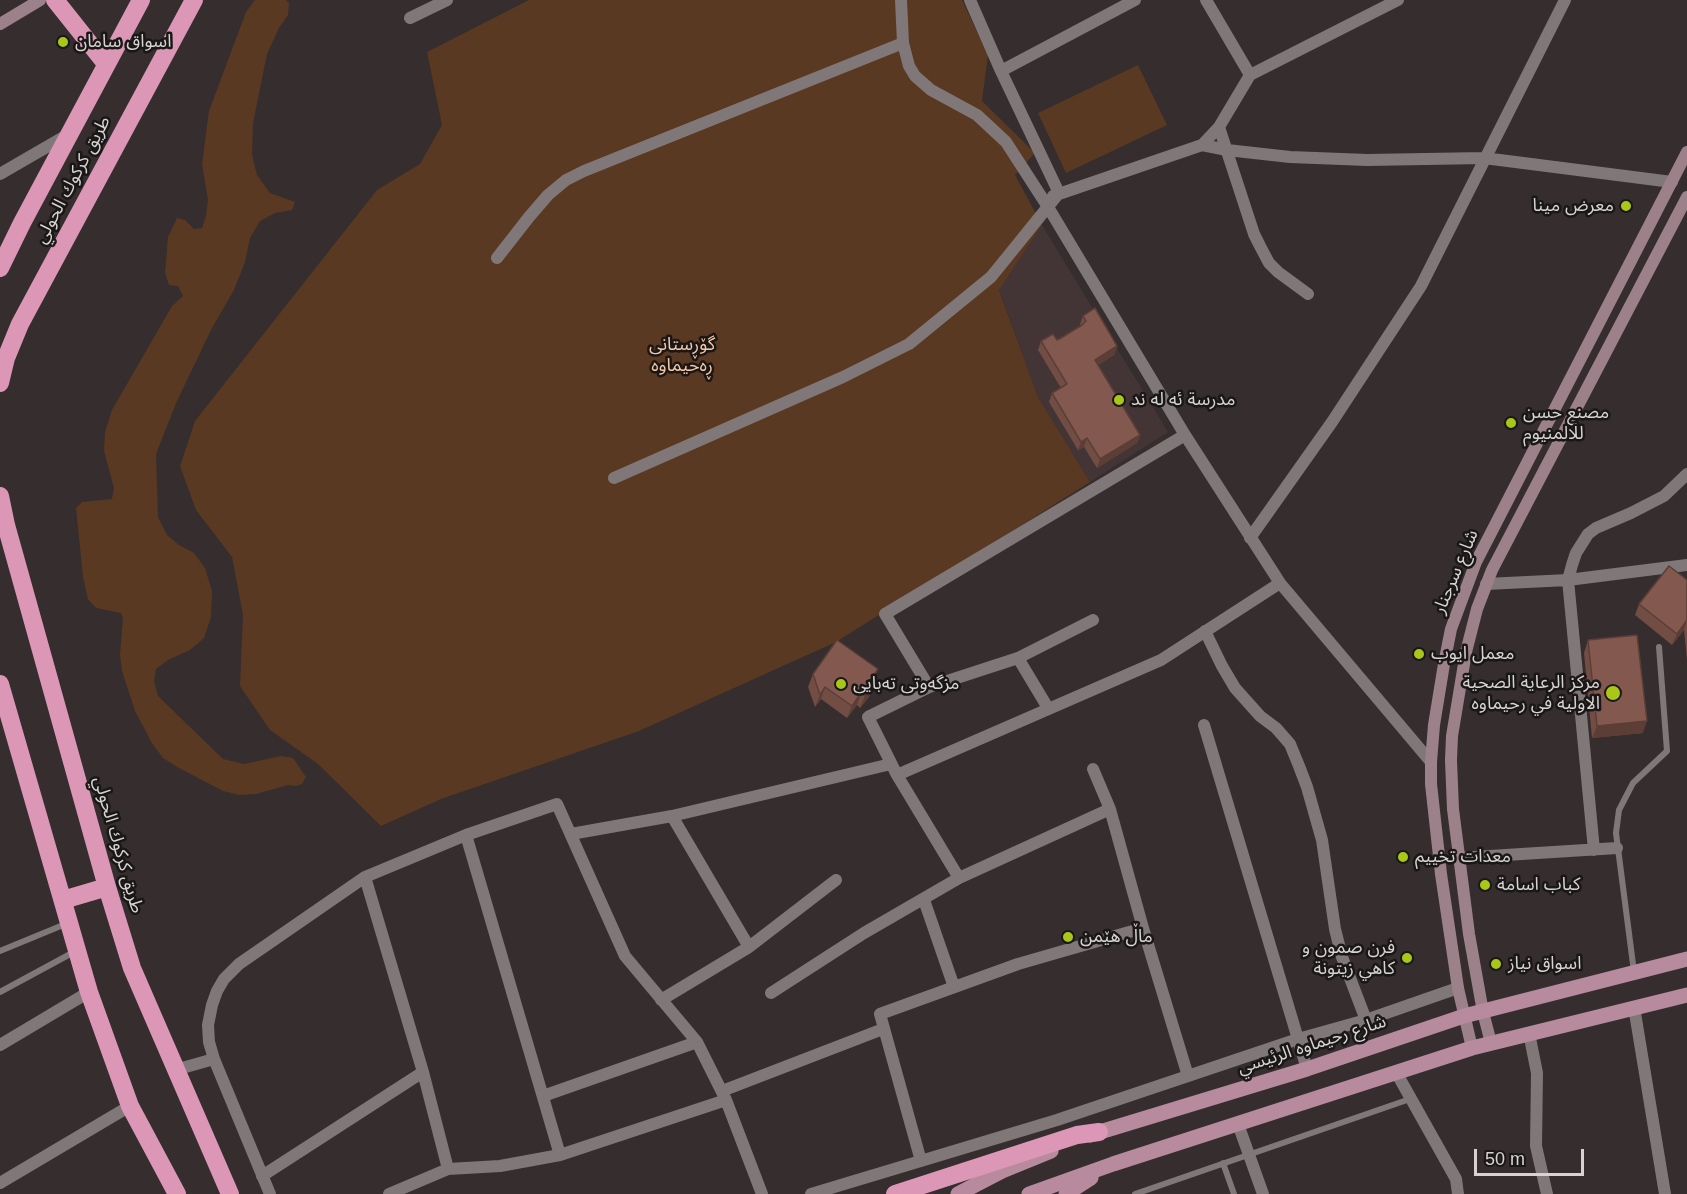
<!DOCTYPE html>
<meta charset="utf-8">
<style>
body{margin:0}
#map{position:relative;width:1687px;height:1194px;overflow:hidden;background:#352d2e;font-family:Arial,sans-serif}
canvas{display:block}
.scale{position:absolute;left:1474px;top:1149px;width:110px;height:27px;box-sizing:border-box;border:3px solid #d8d3d3;border-top:0;padding-left:8px;font-size:18px;line-height:21px;white-space:nowrap;color:#d8d3d3;-webkit-text-stroke:4px #1a1717;paint-order:stroke}
</style>
<div id="map">
<canvas width="1687" height="1194"></canvas>
<div class="scale">50 m</div>
</div>
<script>
const ctx = document.querySelector('canvas').getContext('2d');
ctx.lineJoin = 'round';
function paint(path, color) { ctx.fillStyle = color; ctx.fill(path, 'evenodd'); }
const toPath = rows => new Path2D(rows.map(r => 'M' + r).join(''));
function trace(path, color, width, dash) { ctx.strokeStyle = color; ctx.lineWidth = width; ctx.lineCap = dash ? 'butt' : 'round'; ctx.setLineDash(dash || []); ctx.stroke(path); }
function label(font, color, halo, rows, align = 'center') {
  ctx.font = font + ' Arial,"Noto Sans Arabic",sans-serif'; ctx.lineWidth = 5; ctx.setLineDash([]); ctx.textBaseline = 'middle'; ctx.strokeStyle = halo; ctx.fillStyle = color; for (const [text, x, y, turn = 0] of rows) {
    ctx.save(); ctx.translate(x, y); ctx.rotate((+turn || 0) * Math.PI / 180); ctx.textAlign = isNaN(turn) ? turn : align; if (halo) ctx.strokeText(text, 0, 0); ctx.fillText(text, 0, 0); ctx.restore();
  }
}
paint(toPath([
 [1042,225,1168,432,1090,482,1038,397,999,289]
]), '#433536');
paint(toPath([
 [255,0,286,0,289,3,288,15,279,28,267,54,253,123,252,154,257,175,270,193,295,202,292,210,275,213,260,221,250,238,245,262,234,290,212,328,177,401,156,454,158,517,167,535,179,545,194,553,205,568,212,591,211,617,204,638,190,650,168,660,156,669,154,681,158,696,223,759,244,764,281,756,293,758,306,777,302,784,296,786,288,785,256,794,239,795,223,791,177,767,163,758,152,743,135,711,122,671,120,655,123,618,121,613,96,608,88,599,83,577,76,508,82,502,112,499,114,488,104,451,105,432,112,410,172,306,183,296,178,286,169,285,165,273,168,237,177,218,185,220,194,229,202,228,206,216,208,200,202,164,209,111,246,12],
 [529,0,962,0,988,55,982,101,1035,153,1015,175,1042,225,999,290,1038,397,1090,482,836,642,639,731,441,799,381,826,318,764,270,730,240,686,243,615,232,557,196,510,180,466,195,421,377,190,420,164,442,125,427,52],
 [1138,65,1167,125,1066,173,1038,113]
]), '#593922');
trace(toPath([
 [0,951,68,923],
 [1634,972,1616,833,1619,810,1633,783,1667,751,1659,647],
 [0,992,74,952],
 [1223,1163,1234,1194],
 [1135,1194,1410,1099]
]), '#807778', 6);
trace(toPath([
 [901,0,903,43,909,66,915,76,931,90,977,115,1006,142,1048,207,1185,435,1280,583,1431,762],
 [1206,0,1250,75],
 [410,18,447,0],
 [1001,71,1135,0],
 [1219,127,1254,234,1260,246,1269,263,1278,272,1308,294],
 [1202,145,1227,150,1290,157,1367,160,1484,158,1672,182],
 [0,174,69,134],
 [1053,196,1202,145,1219,127,1250,75,1398,0],
 [497,258,529,217,548,195,566,180,584,171,903,43],
 [614,478,843,377,909,344,991,277,1059,193,1001,71,970,0],
 [1250,538,1332,422,1421,286,1565,0],
 [1486,584,1568,580,1687,565],
 [1205,631,1222,666,1235,688,1260,716,1276,728,1290,744,1299,766,1307,787,1322,840,1335,929,1342,957,1366,1020],
 [1018,658,1048,708],
 [929,687,885,614,1185,435],
 [1204,725,1307,1069],
 [1093,769,1110,809,1143,928,1188,1076],
 [897,775,1161,660,1280,583],
 [672,816,749,947],
 [571,834,672,816,891,764],
 [466,835,560,1155],
 [1594,850,1568,580,1572,565,1576,553,1588,534,1596,528,1631,513,1664,496,1687,474],
 [1458,858,1617,848],
 [365,877,423,1072,448,1169],
 [959,878,897,775,868,717,929,687,1018,658,1093,620],
 [924,900,954,987],
 [771,993,864,933,959,878,1110,809],
 [661,1000,749,947,836,880],
 [1634,1007,1665,1194],
 [1529,1033,1537,1073,1536,1146,1547,1194],
 [0,1045,89,992],
 [175,1070,214,1059],
 [1396,1072,1456,1179,1458,1194],
 [722,1091,883,1029],
 [543,1096,697,1042],
 [1238,1124,1263,1194],
 [921,1161,880,1014,1018,964,1143,928],
 [262,1176,423,1072],
 [0,1183,130,1106],
 [270,1194,214,1059,209,1042,208,1025,212,1005,217,991,224,979,239,964,365,877,466,835,557,804,625,956,697,1042,726,1100,762,1194],
 [389,1194,448,1169,500,1166,560,1155,726,1100],
 [811,1194,1057,1120,1298,1039,1366,1020,1458,988]
]), '#807778', 12);
trace(toPath([
 [0,24,40,0],
 [1491,1043,1483,1012,1469,934,1453,809,1451,760,1452,736,1466,652,1477,609,1492,570,1687,197],
 [1472,1048,1458,988,1441,874,1431,784,1431,762,1434,725,1444,664,1451,629,1476,562,1687,152]
]), '#9c818b', 12);
trace(toPath([
 [1090,1135,1307,1069,1464,1016,1687,959],
 [958,1194,1002,1171,1051,1151],
 [1029,1194,1113,1164,1472,1048,1687,995],
 [1066,1194,1091,1178]
]), '#b78a9e', 15);
trace(toPath([
 [55,0,106,64],
 [0,268,22,223,141,0],
 [0,383,6,358,20,324,194,0],
 [0,496,6,525,107,887,132,968,230,1194],
 [0,684,89,992,130,1106,177,1194],
 [63,900,107,887],
 [895,1194,1077,1135,1099,1132]
]), '#dc97b7', 18);
paint(toPath([
 [1083,316,1117,346,1114,355,1098,365,1140,435,1137,443,1097,468,1084,447,1078,450,1049,402,1052,393,1061,388,1038,350,1041,341,1057,340,1081,326,1080,324],
 [1687,580,1687,660,1684,630,1672,645,1635,615,1639,604],
 [1588,640,1643,733,1592,738,1584,653],
 [813,674,873,681,872,684,873,684,869,697,860,708,857,705,847,718,821,699,815,707,808,687]
]), '#714d44');
paint(toPath([
 [1117,346,1114,355,1092,369,1095,360],
 [1140,435,1137,443,1097,468,1100,459],
 [1087,438,1084,447,1078,450,1081,442],
 [1687,620,1684,630,1672,645,1677,634],
 [878,669,873,681,864,694,869,682],
 [873,684,869,697,860,708,865,696],
 [825,687,821,699,815,707,820,695],
 [861,693,857,705,847,718,852,706],
 [1647,721,1643,733,1592,738,1597,726]
]), '#5c3e37');
const building = toPath([
 [1095,308,1117,346,1095,360,1140,435,1100,459,1087,438,1081,442,1052,393,1067,384,1041,341,1053,334,1057,340,1061,338,1082,325,1086,321,1083,316,1095,308],
 [1669,566,1687,580,1687,620,1677,634,1639,604,1669,566],
 [1637,635,1647,721,1597,726,1588,640,1637,635],
 [837,640,878,669,869,682,873,684,865,696,861,693,852,706,825,687,820,695,813,674,837,640]
]);
paint(building, '#83594f');
trace(building, '#5c3e37', 1.5);
for (const [x, y, r, color] of [
 [63,42,6,"#aac717"],
 [1626,206,6,"#aac717"],
 [1119,400,6,"#aac717"],
 [1511,423,6,"#aac717"],
 [1419,654,6,"#aac717"],
 [841,684,6,"#aac717"],
 [1613,693,8,"#aac717"],
 [1403,857,6,"#aac717"],
 [1485,885,6,"#aac717"],
 [1068,937,6,"#aac717"],
 [1407,958,6,"#aac717"],
 [1496,964,6,"#aac717"]
]) { const dot = new Path2D(); dot.arc(x, y, r, 0, 2 * Math.PI); ctx.fillStyle = color; ctx.fill(dot); trace(dot, '#1a1717', 2); }
label('18px', '#d8d3d3', '#1a1717', [
 ["اسواق سامان",75,42],
 ["معرض مينا",1614,206,"right"],
 ["مدرسة ئه له ند",1131,400],
 ["مصنع حسن",1523,413],
 ["للالمنيوم",1523,434],
 ["معمل ايوب",1431,654],
 ["مركز الرعاية الصحیة",1600,683,"right"],
 ["الاولية في رحيماوه",1600,704,"right"],
 ["مزگەوتی تەبایی",853,684],
 ["معدات تخييم",1415,857],
 ["كباب اسامة",1497,885],
 ["ماڵ هێمن",1080,937],
 ["فرن صمون و",1395,948,"right"],
 ["كاهي زيتونة",1395,969,"right"],
 ["اسواق نياز",1508,964]
], 'left');
label('18px', '#d8d3d3', '#1a1717', [
 ["طريق كركوك الحولي",73,180,-62],
 ["شارع سرجنار",1456,572,-67],
 ["طريق كركوك الحولي",118,845,74],
 ["شارع رحيماوه الرئيسي",1312,1045,-18]
]);
label('18px', '#f8c7a6', '#1a1717', [
 ["گۆڕستانی",682,345],
 ["ڕەحیماوە",682,366]
]);
</script>
